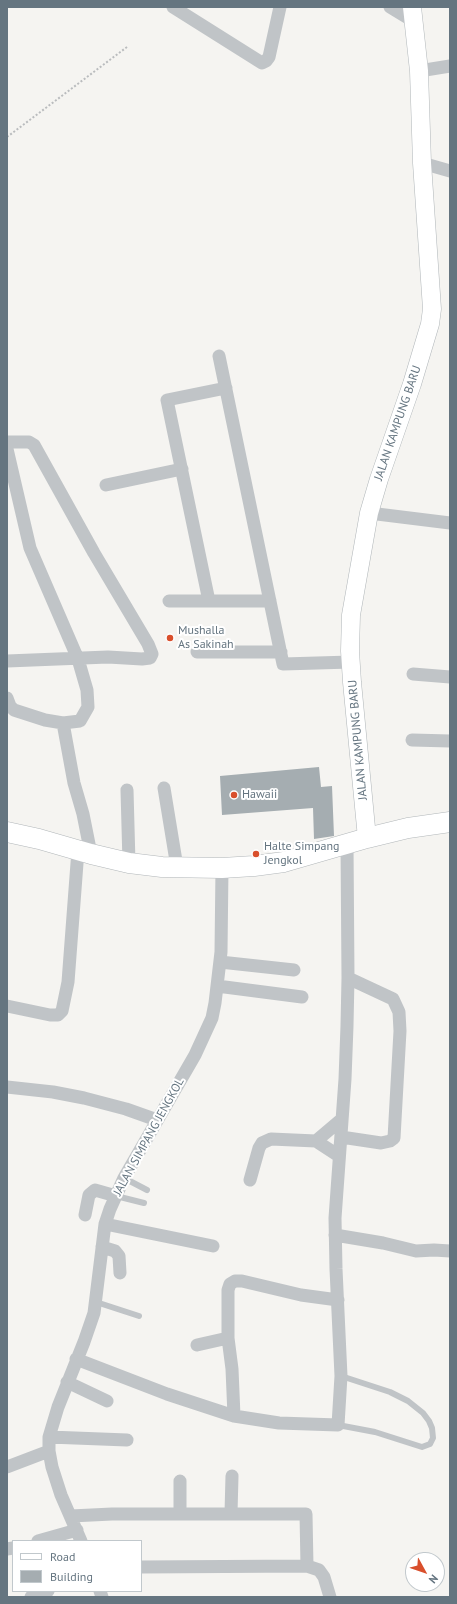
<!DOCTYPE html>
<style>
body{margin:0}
#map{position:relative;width:457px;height:1604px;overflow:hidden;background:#f5f4f1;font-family:"PT Sans",sans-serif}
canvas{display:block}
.frame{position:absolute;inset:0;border:8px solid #657580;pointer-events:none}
.legend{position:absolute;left:12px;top:1540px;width:130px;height:52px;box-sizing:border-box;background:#fff;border:1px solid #c1c8cc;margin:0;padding:5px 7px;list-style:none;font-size:12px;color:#657580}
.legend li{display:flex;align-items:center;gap:8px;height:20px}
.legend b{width:20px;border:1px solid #c1c8cc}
.north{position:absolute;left:405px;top:1552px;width:40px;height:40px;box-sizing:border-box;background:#fff;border:1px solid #c1c8cc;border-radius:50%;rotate:130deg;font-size:11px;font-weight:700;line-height:16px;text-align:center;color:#657580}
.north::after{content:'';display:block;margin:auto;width:14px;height:18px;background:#d94f2c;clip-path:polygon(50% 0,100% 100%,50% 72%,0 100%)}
</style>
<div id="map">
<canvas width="457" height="1604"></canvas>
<div class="frame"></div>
<ul class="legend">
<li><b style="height:5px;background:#fff"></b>Road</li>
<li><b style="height:11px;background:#a5adb1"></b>Building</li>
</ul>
<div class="north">N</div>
</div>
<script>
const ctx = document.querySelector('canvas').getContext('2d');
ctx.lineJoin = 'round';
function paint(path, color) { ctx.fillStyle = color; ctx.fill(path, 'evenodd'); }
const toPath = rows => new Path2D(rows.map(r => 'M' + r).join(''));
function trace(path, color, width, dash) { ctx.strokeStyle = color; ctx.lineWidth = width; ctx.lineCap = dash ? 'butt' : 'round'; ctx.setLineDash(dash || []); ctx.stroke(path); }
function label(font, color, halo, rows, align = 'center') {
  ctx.font = font + ' "PT Sans",sans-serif'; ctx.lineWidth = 4; ctx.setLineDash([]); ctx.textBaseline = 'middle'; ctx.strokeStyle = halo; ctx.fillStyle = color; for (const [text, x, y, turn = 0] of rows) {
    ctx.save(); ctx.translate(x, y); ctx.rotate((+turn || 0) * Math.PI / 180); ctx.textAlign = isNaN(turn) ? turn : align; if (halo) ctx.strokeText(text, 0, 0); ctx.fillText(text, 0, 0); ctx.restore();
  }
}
paint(toPath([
 [319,767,321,787,332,786,334,836,314,839,313,808,222,815,220,776]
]), '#a5adb1');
const secondary = toPath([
 [367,838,352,682,350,651,351,615,369,513,379,479,412,384,430,324,432,309,422,163,419,71,412,7]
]);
const primary = toPath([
 [7,832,39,839,91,854,129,863,162,867,222,868,254,866,284,862,367,838,408,828,450,822]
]);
trace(secondary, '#b0b6b9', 19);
trace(primary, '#b1b6b9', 21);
trace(toPath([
 [7,137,127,47]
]), '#babcbe', 2, [2, 2]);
trace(toPath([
 [124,1178,147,1190],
 [116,1196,144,1203],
 [96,1302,139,1316],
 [338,1425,375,1432,422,1447,430,1444,433,1438,432,1428,429,1421,423,1413,408,1401,390,1392,341,1376]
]), '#c0c4c7', 6);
trace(toPath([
 [173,7,262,63,266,61,269,57,280,7],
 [390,7,413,21],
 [419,71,450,66],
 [422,163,450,171],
 [219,356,283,664,351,662],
 [7,442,29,442,34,445,94,553,148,644,152,654,150,658,142,659,108,657,7,661],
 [7,449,30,548,78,659,87,690,88,707,80,721,63,723,45,720,14,710,10,706,7,698],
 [106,485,182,469],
 [369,513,450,523],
 [169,601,270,601],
 [209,601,167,400,226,388],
 [197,652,281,652],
 [413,674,450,677],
 [63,723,74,783,83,814,91,854],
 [412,740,450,741],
 [164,788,177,867],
 [127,790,129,863],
 [220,962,294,970],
 [217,986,302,997],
 [7,1006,50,1015,58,1015,62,1011,68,982,78,850],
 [7,1087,53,1092,84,1098,126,1109,157,1120],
 [341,1137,381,1143,390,1141,394,1138,400,1031,399,1012,393,999,348,978],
 [316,1141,339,1156],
 [250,1180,259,1148,262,1143,271,1139,316,1141,342,1119],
 [85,1215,89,1195,95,1190,116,1196],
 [105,1224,213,1246],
 [335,1235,383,1243,416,1251,434,1250,450,1251],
 [102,1247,115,1251,119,1256,120,1273],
 [197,1345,228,1338],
 [76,1359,167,1394,234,1416,279,1423,338,1425,341,1376,336,1269,335,1218,345,1079,347,1026,348,978,347,844],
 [67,1382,107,1401],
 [234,1416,232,1369,228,1338,228,1290,230,1284,235,1281,242,1281,301,1295,338,1300],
 [49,1437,127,1440],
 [7,1467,49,1451],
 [231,1513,232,1476],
 [180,1514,180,1481],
 [71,1516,112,1514,306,1514,307,1566,141,1567],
 [38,1541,77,1530],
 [81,1541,61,1495,52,1467,49,1451,49,1437,58,1407,84,1342,94,1313,105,1224,110,1209,124,1178,195,1055,212,1018,215,1003,221,952,222,868],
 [7,1549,13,1548],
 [307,1566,319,1570,324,1577,330,1597],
 [100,1591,102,1597],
 [31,1597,48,1591]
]), '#c0c4c7', 13);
trace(secondary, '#fff', 18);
trace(primary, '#fff', 20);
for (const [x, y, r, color] of [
 [170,638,4,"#d94f2c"],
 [234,795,4,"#d94f2c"],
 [256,854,4,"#d94f2c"]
]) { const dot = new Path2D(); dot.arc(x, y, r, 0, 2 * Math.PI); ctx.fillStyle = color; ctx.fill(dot); trace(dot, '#fff', 1.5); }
label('12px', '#657580', '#fff', [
 ["JALAN KAMPUNG BARU",398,423,-71],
 ["JALAN KAMPUNG BARU",358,740,-95],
 ["JALAN SIMPANG JENGKOL",149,1137,-61]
]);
label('12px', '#657580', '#fff', [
 ["Mushalla",178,631],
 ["As Sakinah",178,645],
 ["Hawaii",242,795],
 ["Halte Simpang",264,847],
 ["Jengkol",264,861]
], 'left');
</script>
